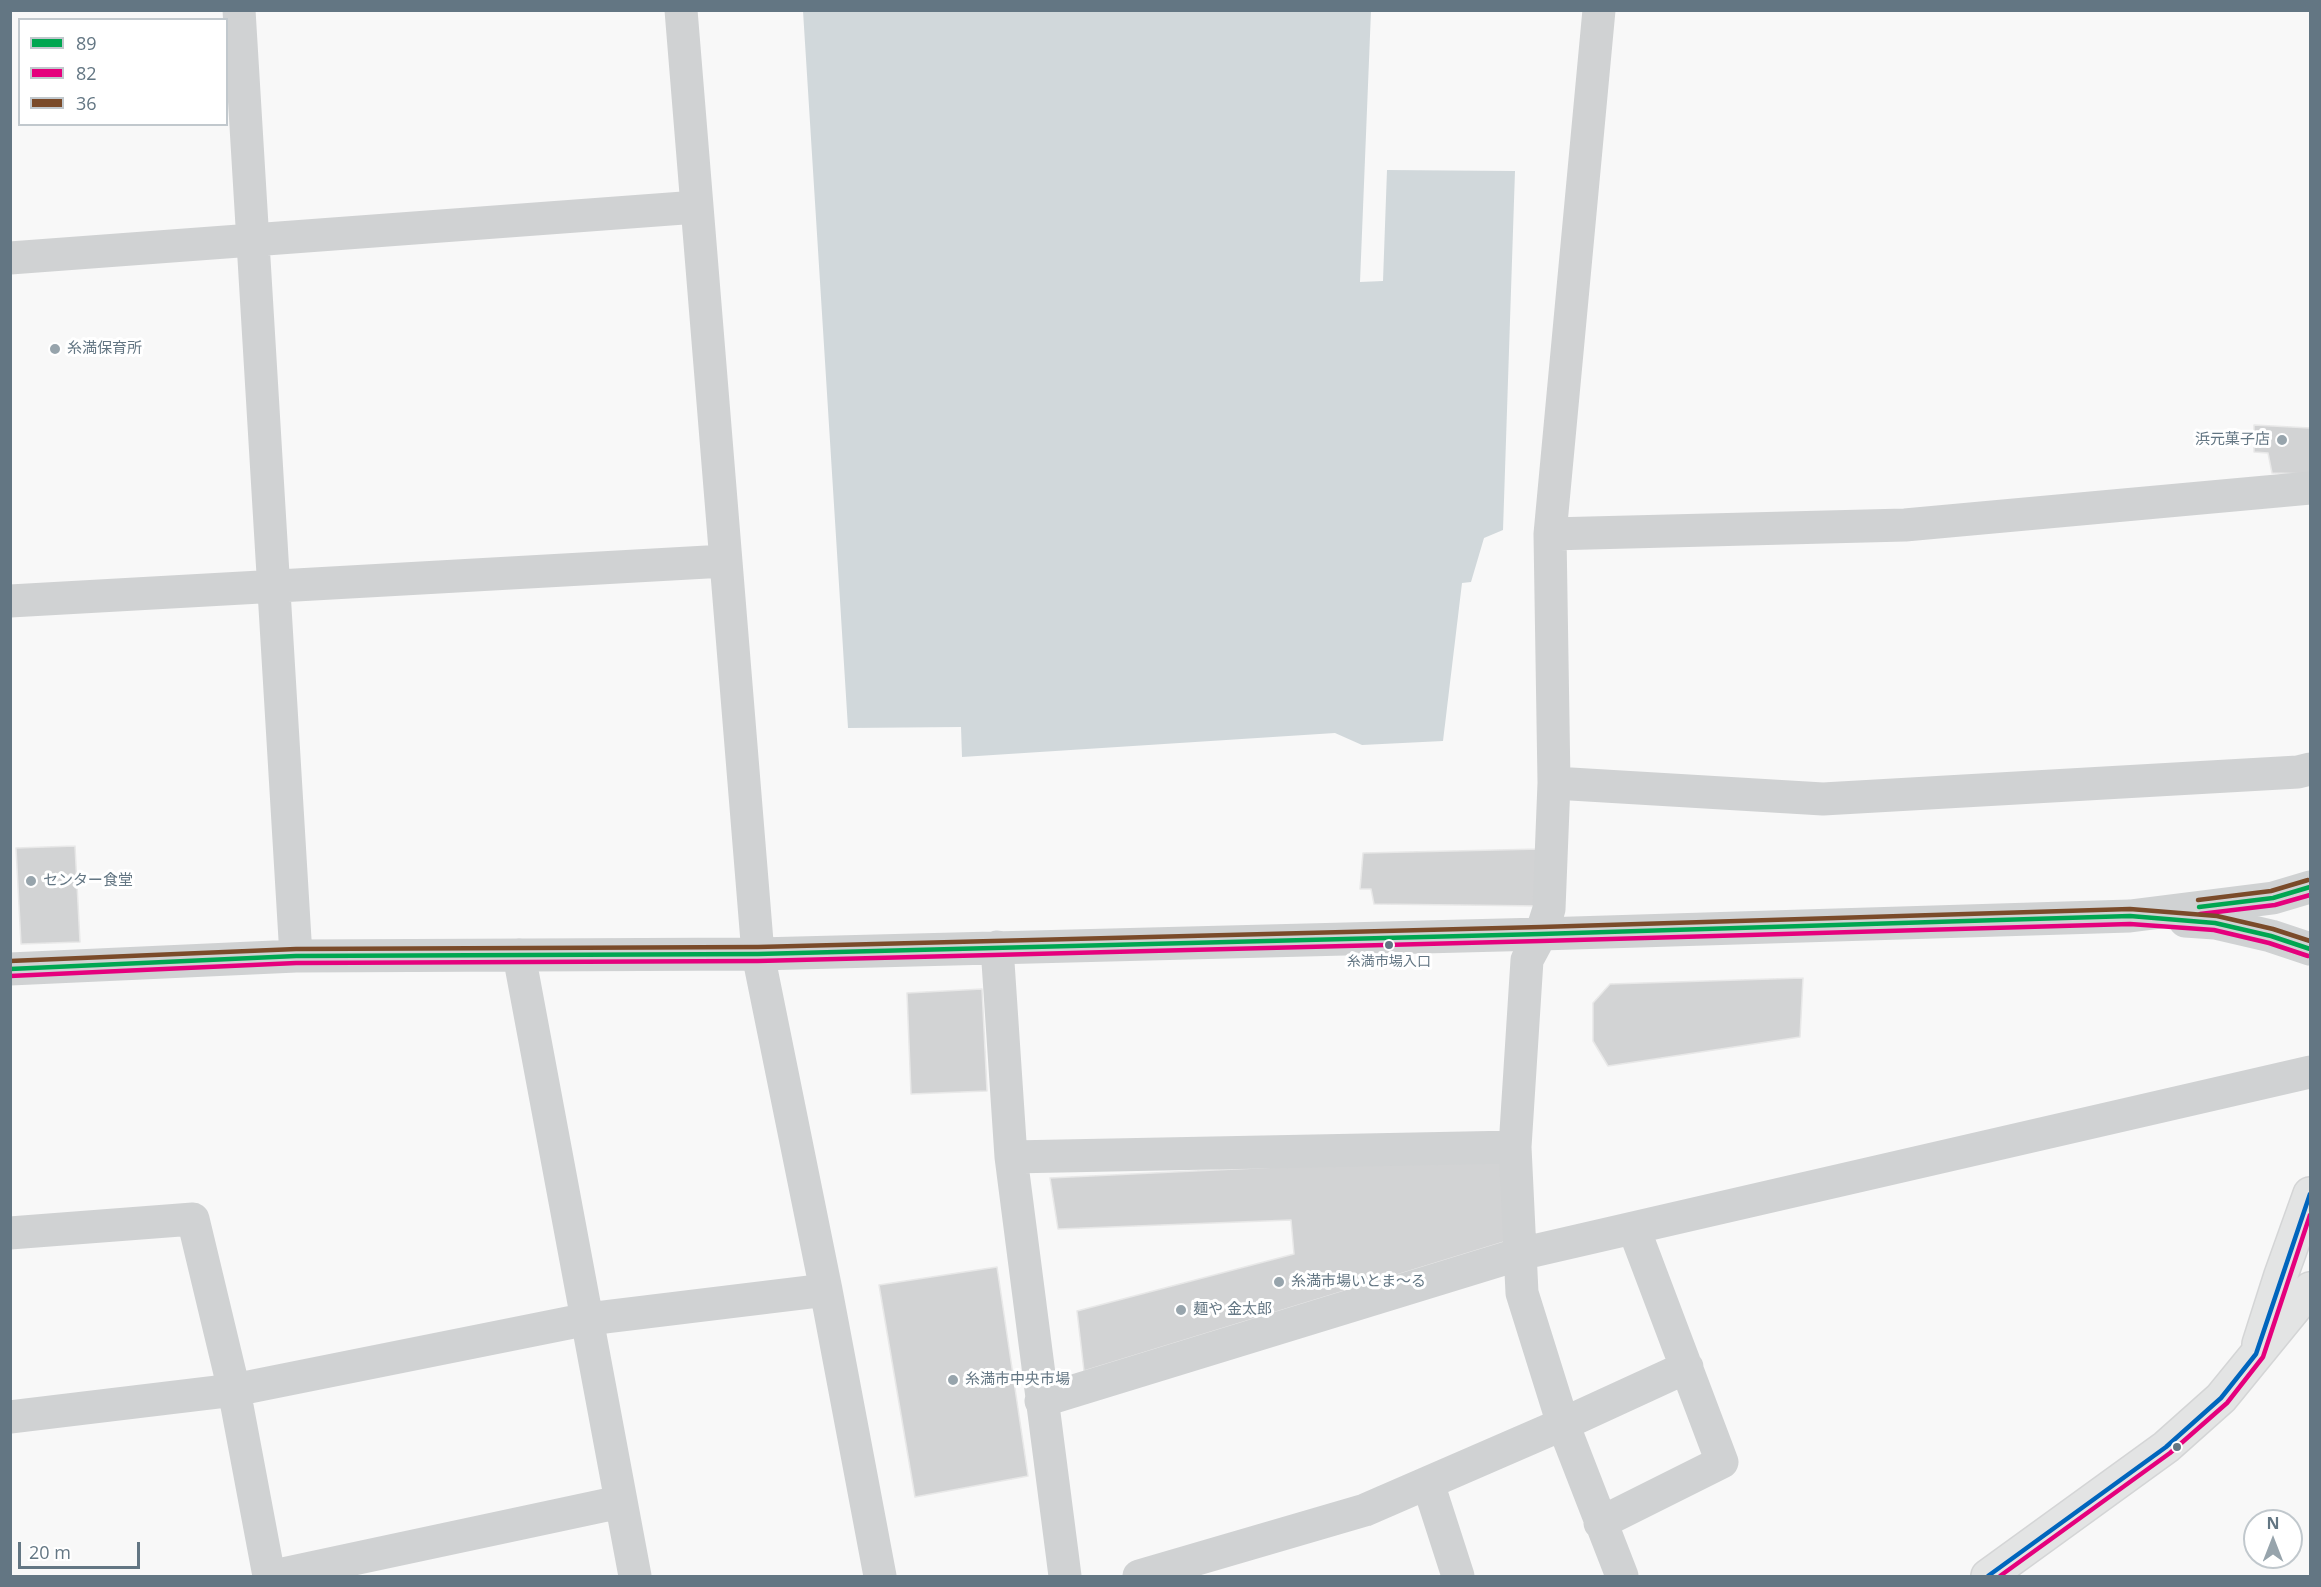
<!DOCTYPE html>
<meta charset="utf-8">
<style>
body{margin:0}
#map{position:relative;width:2321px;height:1587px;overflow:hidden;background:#f8f8f8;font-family:"Open Sans",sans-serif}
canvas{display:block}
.frame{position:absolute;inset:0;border:12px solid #637683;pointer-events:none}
.legend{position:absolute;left:18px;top:18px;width:210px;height:108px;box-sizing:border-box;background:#fff;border:2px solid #c1c8cd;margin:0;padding:8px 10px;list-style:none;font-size:18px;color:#637683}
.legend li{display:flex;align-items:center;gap:12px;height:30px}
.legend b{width:30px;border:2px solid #c1c8cd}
.north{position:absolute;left:2243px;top:1509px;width:60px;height:60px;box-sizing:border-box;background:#fff;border:2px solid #c1c8cd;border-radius:50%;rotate:0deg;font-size:16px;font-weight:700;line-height:24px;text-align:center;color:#637683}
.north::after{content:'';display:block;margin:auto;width:21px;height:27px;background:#97a4ac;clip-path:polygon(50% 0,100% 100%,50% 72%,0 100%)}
.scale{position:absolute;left:18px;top:1542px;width:122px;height:27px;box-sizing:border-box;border:3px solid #637683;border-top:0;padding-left:8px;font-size:18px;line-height:21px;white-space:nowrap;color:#637683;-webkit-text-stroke:4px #fff;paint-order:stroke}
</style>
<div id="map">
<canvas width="2321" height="1587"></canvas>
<div class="frame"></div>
<ul class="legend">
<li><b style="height:8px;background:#00a651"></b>89</li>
<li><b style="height:8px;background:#e5007d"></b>82</li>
<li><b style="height:8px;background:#7a4b2a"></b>36</li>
</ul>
<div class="north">N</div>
<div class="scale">20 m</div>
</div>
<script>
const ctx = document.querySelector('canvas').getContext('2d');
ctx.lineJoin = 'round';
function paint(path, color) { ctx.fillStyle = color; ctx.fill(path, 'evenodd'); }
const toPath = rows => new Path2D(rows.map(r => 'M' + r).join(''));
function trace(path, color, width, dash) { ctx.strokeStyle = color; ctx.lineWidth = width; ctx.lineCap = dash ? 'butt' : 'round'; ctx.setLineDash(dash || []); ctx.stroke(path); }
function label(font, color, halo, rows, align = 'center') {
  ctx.font = font + ' "Open Sans","Noto Sans JP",sans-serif'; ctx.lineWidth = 6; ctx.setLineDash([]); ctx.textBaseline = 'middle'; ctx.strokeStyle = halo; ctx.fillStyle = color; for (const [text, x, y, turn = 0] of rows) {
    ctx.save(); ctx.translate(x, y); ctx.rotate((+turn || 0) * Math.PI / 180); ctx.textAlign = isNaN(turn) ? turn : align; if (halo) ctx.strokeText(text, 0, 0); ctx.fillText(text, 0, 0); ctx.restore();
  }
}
paint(toPath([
 [803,11,1371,11,1360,282,1383,281,1387,170,1515,171,1503,530,1484,538,1471,582,1462,583,1443,741,1362,745,1335,733,962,757,961,727,848,728]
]), '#d1d8db');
const building = toPath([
 [2254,425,2310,428,2310,474,2272,473,2268,453,2254,452,2254,425],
 [75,846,80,942,21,944,16,848,75,846],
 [1540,849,1542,906,1374,904,1371,889,1360,889,1363,853,1540,849],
 [1803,978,1800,1037,1608,1066,1593,1041,1593,1003,1610,984,1803,978],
 [982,989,987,1091,911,1094,907,993,982,989],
 [1503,1156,1504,1242,1084,1371,1077,1311,1294,1254,1291,1220,1058,1229,1050,1178,1503,1156],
 [997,1267,1028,1476,915,1497,879,1285,997,1267]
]);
paint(building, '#d2d3d4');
trace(building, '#e8e8e8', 1.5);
const major = toPath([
 [2259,1344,2281,1275,2310,1194],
 [1988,1576,2166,1447,2221,1398,2310,1289]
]);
trace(major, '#d4d5d6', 36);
trace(toPath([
 [239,10,296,956],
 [681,10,758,954,826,1290,880,1576],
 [1599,10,1550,534,1554,783,1549,909,1541,934,1527,960,1515,1147,1522,1293,1563,1424,1622,1576],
 [10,258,697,207],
 [1550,534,1905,525,2310,488],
 [10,601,725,561],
 [1554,783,1823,799,2298,772,2310,769],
 [2185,921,2215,923,2271,936,2310,949],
 [997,947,1011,1157,1065,1576],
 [519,955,635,1576],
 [10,969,296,956,758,954,1541,934,2130,916,2273,898,2310,887],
 [1011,1157,1515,1147],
 [10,1233,193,1219,234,1390,269,1576],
 [1041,1401,1520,1254,2310,1072],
 [10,1417,234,1390,588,1319,826,1290],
 [1428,1483,1458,1576],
 [1600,1523,1722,1462,1634,1229],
 [274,1576,620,1502],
 [1139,1576,1365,1510,1563,1424,1687,1367]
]), '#d0d2d3', 33);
trace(major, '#e3e4e4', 33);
trace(toPath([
 [2199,907,2273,898,2310,887],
 [10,969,296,956,758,954,1541,934,2130,916,2215,923,2271,936,2310,949]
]), '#00a651', 4.5);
trace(toPath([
 [2200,914,2275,905,2310,895],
 [10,976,296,963,758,961,1541,941,2130,924,2214,930,2269,943,2308,956],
 [2000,1576,2170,1453,2227,1403,2263,1357,2310,1215]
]), '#e5007d', 4.5);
trace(toPath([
 [2198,900,2271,891,2308,880],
 [10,961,296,949,758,947,1541,927,2130,909,2217,916,2273,929,2310,941]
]), '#7a4b2a', 4.5);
trace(toPath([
 [1988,1576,2166,1447,2221,1398,2256,1354,2310,1194]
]), '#0065bd', 4.5);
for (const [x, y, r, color] of [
 [55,349,6,"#97a4ac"],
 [2282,440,6,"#97a4ac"],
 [31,881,6,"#97a4ac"],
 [1389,945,5,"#637683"],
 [1279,1282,6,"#97a4ac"],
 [1181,1310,6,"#97a4ac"],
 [953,1380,6,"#97a4ac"],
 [2177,1447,5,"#637683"]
]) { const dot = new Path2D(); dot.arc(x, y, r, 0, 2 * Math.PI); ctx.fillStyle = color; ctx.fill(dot); trace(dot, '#fff', 2); }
label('14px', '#637683', '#fff', [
 ["糸満市場入口",1389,962]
]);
label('15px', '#637683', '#fff', [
 ["糸満保育所",67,349],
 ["浜元菓子店",2270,440,"right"],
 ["センター食堂",43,881],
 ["糸満市場いとま～る",1291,1282],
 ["麺や 金太郎",1193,1310],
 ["糸満市中央市場",965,1380]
], 'left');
</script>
